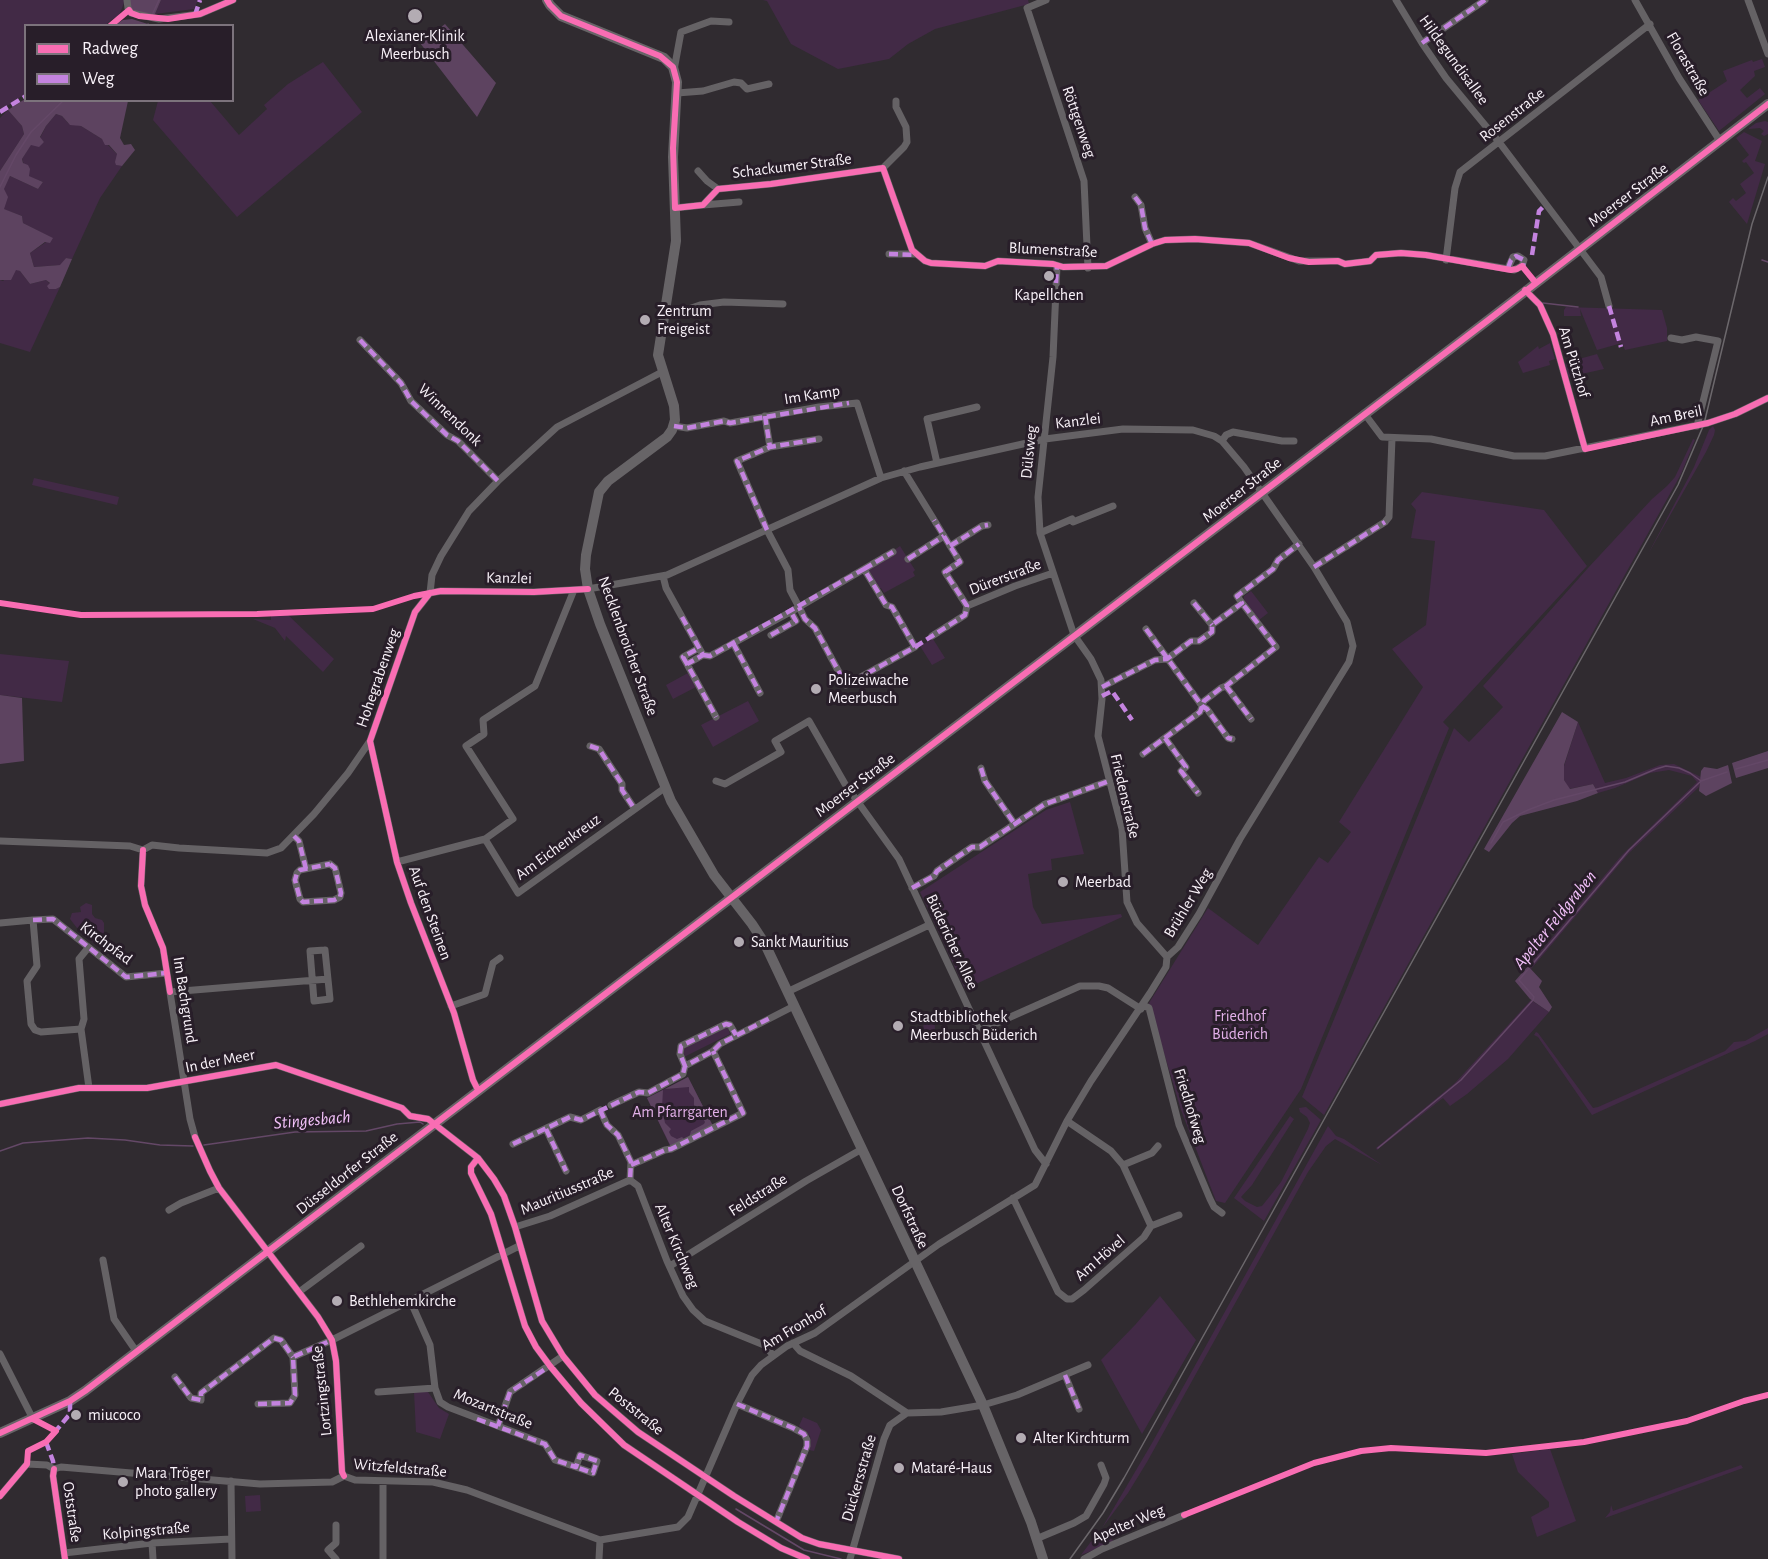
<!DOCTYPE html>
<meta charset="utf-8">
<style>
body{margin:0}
#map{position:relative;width:1768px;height:1559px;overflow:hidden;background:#302b30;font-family:"Alegreya Sans",sans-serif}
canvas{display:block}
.legend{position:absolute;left:24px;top:24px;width:210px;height:78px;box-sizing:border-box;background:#281e29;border:2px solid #7c737c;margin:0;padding:8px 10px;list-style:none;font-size:18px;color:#f9f2f9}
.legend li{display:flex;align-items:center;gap:12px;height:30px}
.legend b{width:30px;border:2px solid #7c737c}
</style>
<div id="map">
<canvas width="1768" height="1559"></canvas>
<ul class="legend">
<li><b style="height:8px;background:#f96db3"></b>Radweg</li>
<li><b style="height:8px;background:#c483df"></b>Weg</li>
</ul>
</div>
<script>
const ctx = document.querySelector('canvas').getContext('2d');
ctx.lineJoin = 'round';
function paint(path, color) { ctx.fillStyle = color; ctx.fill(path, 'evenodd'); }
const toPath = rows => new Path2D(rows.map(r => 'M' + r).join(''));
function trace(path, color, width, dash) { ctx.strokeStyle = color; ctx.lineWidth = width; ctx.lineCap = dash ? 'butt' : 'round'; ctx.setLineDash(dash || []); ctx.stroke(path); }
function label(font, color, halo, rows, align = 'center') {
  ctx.font = font + ' "Alegreya Sans",sans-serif'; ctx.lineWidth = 6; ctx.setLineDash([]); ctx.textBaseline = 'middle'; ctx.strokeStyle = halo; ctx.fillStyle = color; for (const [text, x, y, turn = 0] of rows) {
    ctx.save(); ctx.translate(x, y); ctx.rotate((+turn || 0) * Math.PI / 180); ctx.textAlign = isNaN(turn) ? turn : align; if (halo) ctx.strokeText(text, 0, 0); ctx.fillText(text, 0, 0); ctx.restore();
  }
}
paint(toPath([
 [0,0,125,0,119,16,111,20,106,25,26,26,25,94,0,111],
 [161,0,198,0,194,9,155,14],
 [763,0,1028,0,1029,4,935,29,908,44,889,59,838,69,791,44,767,1],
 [1762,59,1765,67,1754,71,1755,76,1740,90,1747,98,1760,88,1765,94,1719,131,1698,100,1727,81,1723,71,1744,63,1752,60,1753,62],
 [323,62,362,112,237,217,153,120,158,101,210,101,239,135,267,109,264,105,288,84],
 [8,110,22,126,24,134,0,171,0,118],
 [56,114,62,116,68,123,81,126,102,139,117,154,117,165,122,166,100,198,72,259,66,258,61,265,34,267,30,253,52,238,23,223,22,216,3,209,3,189,10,176,38,189,43,182,28,176,22,159,31,144,44,142,40,138,46,126],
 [1765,121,1768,122,1768,134,1764,136,1761,134,1764,131,1760,128,1749,129,1749,128,1756,123],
 [1744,132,1762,141,1755,161,1765,164,1747,224,1729,202,1733,198,1736,201,1746,193,1740,184,1754,173,1746,162,1744,163,1742,161,1749,155,1736,138],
 [16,269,20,271,30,284,46,280,56,289,60,287,30,352,0,343,0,280,3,281],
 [1566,307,1662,310,1667,328,1667,341,1625,350,1622,343,1597,350,1580,309,1581,316,1564,316,1564,310],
 [1550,343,1555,359,1549,361,1550,365,1523,373,1518,362,1538,346,1539,349],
 [1597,354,1604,369,1568,377,1565,364,1568,362],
 [1713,426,1715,430,1714,435,1706,452,1647,556,1694,467,1709,430],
 [1693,439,1695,440,1681,474,1324,1115,1302,1097,1454,728,1469,742,1503,707,1483,686,1588,568,1652,499,1667,486,1675,477],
 [34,478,119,497,117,505,32,485],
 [1422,492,1544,510,1587,566,1443,722,1449,728,1301,1089,1225,1203,1216,1201,1181,1110,1149,1003,1208,908,1258,945,1319,857,1328,863,1351,832,1339,822,1423,687,1392,649,1426,625,1435,541,1411,538,1416,510,1411,504],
 [900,546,915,570,913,572,915,576,884,593,881,588,879,589,866,570],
 [1251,591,1268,613,1259,620,1244,599,1244,596],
 [271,614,287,614,334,659,323,672,286,636,285,641,275,628,253,619,271,620],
 [933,639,945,658,932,665,920,646],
 [0,654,69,661,62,702,0,695],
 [688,673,696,687,673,699,666,685],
 [748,701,759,721,713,747,701,725],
 [1578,722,1605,783,1626,778,1660,765,1674,764,1701,777,1699,787,1629,853,1531,969,1528,966,1621,856,1697,782,1692,776,1669,770,1650,773,1615,788,1598,793,1593,784,1569,789,1564,780,1564,766],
 [1070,802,1084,854,1051,859,1052,870,1028,874,1033,907,1042,924,1121,914,1122,917,965,989,920,892,1046,810],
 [86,903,92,905,92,914,95,918,102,920,104,923,104,938,96,944,92,942,89,925,77,928,70,919,72,913,81,912,80,907],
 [1531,1000,1549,1012,1508,1059,1467,1094,1450,1106,1443,1098,1377,1150,1376,1148,1455,1083],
 [934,1012,935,1030,924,1031,922,1013],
 [725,1026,728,1028,730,1034,684,1057,683,1049],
 [1768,1028,1768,1034,1755,1041,1592,1115,1538,1037,1534,1035,1536,1032,1538,1033,1593,1108,1598,1107,1725,1051,1734,1042,1745,1041],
 [688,1077,713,1126,671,1148,647,1098],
 [1306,1107,1321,1120,1264,1221,1234,1198,1290,1116,1294,1119,1292,1122,1252,1185,1241,1197,1245,1201,1257,1207,1262,1206,1270,1196,1281,1182,1308,1129,1310,1123,1307,1117,1300,1112,1299,1108],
 [1328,1126,1336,1136,1344,1139,1382,1165,1335,1139,1326,1146,1308,1172,1147,1462,1128,1493,1102,1528,1152,1443],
 [1160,1296,1196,1340,1142,1434,1101,1360,1135,1325],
 [414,1392,428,1392,439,1408,449,1414,440,1439,416,1432],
 [803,1417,817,1423,821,1430,814,1451,809,1450,811,1442,810,1436,799,1426],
 [1550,1449,1576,1521,1537,1537,1531,1517,1549,1507,1549,1502,1518,1472,1512,1454],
 [1741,1465,1743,1468,1605,1518,1610,1512,1611,1505,1613,1511],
 [260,1495,261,1511,246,1512,245,1496],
 [1099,1531,1114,1541,1110,1543,1108,1540,1104,1543,1104,1546,1081,1555]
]), '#422a46');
paint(toPath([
 [129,0,161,0,155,14,125,14],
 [132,19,151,25,115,25,123,20],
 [445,24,496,83,477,117,420,43],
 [25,99,128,101,120,138,124,145,131,144,135,150,122,166,116,165,115,162,117,154,109,145,105,145,102,139,81,126,70,125,62,116,56,114,46,126,40,137,44,142,39,147,31,145,22,159,23,163,28,165,30,169,29,176,43,182,38,189,10,176,4,189,8,197,4,209,22,216,23,223,53,238,50,243,45,242,30,253,34,267,60,265,66,258,72,259,60,287,56,289,49,289,47,286,50,283,46,280,30,284,20,271,16,270,11,280,0,280,0,171,24,134,22,126,8,110],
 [0,695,22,698,24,761,0,764],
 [1562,712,1578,722,1564,765,1564,780,1570,789,1593,784,1598,793,1577,801,1520,816,1512,823,1489,852,1484,849],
 [1768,751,1768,768,1736,778,1732,763],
 [1728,765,1732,783,1706,796,1699,791,1701,771,1704,767,1717,769],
 [1528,966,1542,981,1539,987,1552,1007,1549,1012,1530,999,1515,981],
 [688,1077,713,1126,689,1138,691,1131,704,1124,705,1122,700,1113,694,1107,694,1098,689,1092,689,1087,665,1089],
 [663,1090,662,1108,665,1123,671,1129,669,1132,671,1136,677,1139,682,1137,685,1140,671,1147,647,1098]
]), '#5d4360');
trace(toPath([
 [152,15,159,0],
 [147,26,148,24],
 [0,187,16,155,31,132,64,100],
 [1762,260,1768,262],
 [1543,303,1578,307],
 [1736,769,1768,760],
 [1491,843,1503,822,1528,810,1554,800,1625,782,1656,769,1666,766,1679,768,1690,773,1701,781],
 [204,1145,295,1132,366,1131,397,1124,420,1122,423,1124],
 [1378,1148,1461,1080,1533,1000,1534,997,1519,980,1629,850,1701,781,1727,772],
 [0,1151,23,1143,88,1138,125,1140,160,1145,193,1146],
 [736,1509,804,1550,841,1559]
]), '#644867', 1.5);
trace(toPath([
 [127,0,128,8,131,13,159,19,200,14,233,0],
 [1046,0,1027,8,1084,181,1088,268],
 [1396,0,1422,43,1446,78,1499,142,1601,277,1609,306],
 [1635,0,1679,78,1720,141],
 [1748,0,1768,54],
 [1422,43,1485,0],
 [674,70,681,32,711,21,729,22],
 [677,93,703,91,734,82,741,83,747,89,769,84],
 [883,168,912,250,925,261,931,263,985,266,998,261,1053,264,1063,267,1106,266,1152,244,1165,240,1195,239,1249,243,1299,261,1338,261,1345,264,1370,261,1376,255,1401,253,1426,255,1514,270,1522,266,1524,260,1518,256,1513,257,1508,268],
 [698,171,707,181,718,189,771,184,883,168,904,147,907,142,906,127,896,107,896,101],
 [1135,197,1141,205,1145,228,1152,244],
 [703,205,739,202],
 [675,208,703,205,718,189],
 [889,254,916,254],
 [1446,260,1455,188,1460,172,1650,24],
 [1057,266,1053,357,1038,497,1040,533,1074,635,1091,659,1101,680,1102,699,1098,736,1122,829,1127,902,1137,923,1167,957],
 [1525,290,1540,305,1553,334,1585,449],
 [664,313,677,313,700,305,724,302,783,304],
 [1671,338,1682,340,1696,337,1718,341,1697,426],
 [360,340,401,383,411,401,447,435,458,441,498,481],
 [1364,413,1382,437,1431,439,1514,456,1545,456,1708,423,1735,414,1768,398],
 [765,416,770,447],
 [674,426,687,428,724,421,730,423,819,407,857,403,881,478],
 [1222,441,1226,435,1233,432,1282,441,1294,441],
 [937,463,927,419,977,407],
 [904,471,960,562,945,572,967,606,965,615,932,636],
 [1040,533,1072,519,1073,522,1113,506],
 [950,546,982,526,988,525],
 [908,559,944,536],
 [1314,567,1385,522,1389,517,1392,438],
 [864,569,893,552],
 [663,576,666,588,703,655,687,664,716,717],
 [1194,603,1212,625],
 [967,606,1015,586,1053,573],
 [1146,629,1202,706,1207,709,1228,738,1232,739],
 [771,635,796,621,791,612],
 [733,643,760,693],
 [703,655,710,656,794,610,799,607,864,569,886,605,892,607,915,647,846,685,815,628,805,619,799,607,790,590,788,570,767,530,737,461,770,447,819,439],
 [687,664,683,657,699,648],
 [1226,686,1251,719],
 [1102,687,1155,660,1167,659,1191,641,1199,641,1212,632,1212,625,1242,603,1237,596,1273,569,1278,560,1299,544],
 [1165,738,1186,767,1181,771,1198,793],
 [370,741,397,862,411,903,454,1013,473,1080,478,1090],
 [590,746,599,749,622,784,622,790,634,808],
 [1143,754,1200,712,1204,701,1221,688,1226,686,1276,647,1242,603],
 [981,768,985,781,1014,823],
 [716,781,725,784,781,752,775,741,809,721,845,784,899,859,1035,1150,1046,1164],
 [294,836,299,841,306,869],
 [485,839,518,893,666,787],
 [0,841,130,846,143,850,152,845,179,848,267,853,281,848,314,814,348,773,370,741,415,612,430,593,432,575,441,556,469,511,498,481,557,427,662,372],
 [143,850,141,886,145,905,163,948,190,1119,195,1137,210,1171,219,1188,318,1317,332,1340,336,1361,342,1472,344,1476],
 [397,862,485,839,513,819,466,746,484,734,483,720,535,686,574,590],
 [330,864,335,868,341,893,340,897,334,900,303,902,300,899,295,880,297,873,300,870,330,864],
 [912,888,934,876,937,871,972,847,980,847,1045,804,1109,781],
 [33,920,53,919,126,977,167,973],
 [0,923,33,920,37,966,27,981,31,1024,35,1030,41,1032,81,1029],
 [88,948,79,959,84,1019,81,1029,89,1088],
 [325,950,330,999,314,1001,310,951,325,950],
 [170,992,328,979],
 [787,992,929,925],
 [1143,1005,1149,1008,1179,1125,1210,1199,1214,1207,1222,1213],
 [451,1006,485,994,493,963,500,958],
 [979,1031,1080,986,1099,986,1108,988,1141,1009],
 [685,1066,680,1054,681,1046,726,1024,730,1025,736,1035],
 [0,1104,79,1088,147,1088,276,1065,402,1108,410,1116,428,1119,478,1158,494,1179,504,1196,515,1227,542,1321,563,1356,595,1395,638,1432,734,1496,802,1538,819,1544,899,1559],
 [611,1105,639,1092,648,1093,661,1086,683,1074,685,1066,713,1051,720,1044,794,1006],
 [546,1129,566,1171],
 [513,1144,570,1117,581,1120,600,1110,607,1125,618,1135,631,1162,630,1180],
 [478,1158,471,1167,471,1173,491,1214,525,1326,536,1347,550,1366,581,1403,624,1445,738,1522,781,1548,807,1559],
 [631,1165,665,1150,671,1149,743,1113,713,1051],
 [1123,1165,1152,1153,1158,1146],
 [630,1180,638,1186,667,1261,683,1296,693,1310,705,1321,764,1345,773,1355],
 [1013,1198,1058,1292,1067,1299,1072,1299,1084,1290,1144,1237,1151,1226,1123,1165,1111,1151,1067,1121],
 [169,1210,181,1203,219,1188],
 [1151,1226,1179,1215],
 [515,1227,550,1216,630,1180],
 [103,1260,114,1319,136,1351],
 [670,1266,806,1181,862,1149],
 [299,1292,361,1246],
 [410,1300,430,1345,435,1388,440,1402,448,1407,545,1444,555,1460,576,1467,580,1455,597,1461,593,1473,576,1467],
 [793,1343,800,1351,851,1376,907,1413,941,1412,983,1405,1017,1395,1088,1365],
 [0,1354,33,1419],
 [1065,1375,1079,1409],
 [175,1377,191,1398,201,1400,201,1393,274,1338,281,1340,293,1357],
 [378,1392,435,1388],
 [258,1404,290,1403,295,1395,293,1357,332,1340,519,1246],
 [737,1404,793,1428,804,1434,807,1440,807,1446,776,1522],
 [498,1426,510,1392,563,1356],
 [54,1469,61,1467,260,1484,332,1482,344,1476,355,1480,433,1482,467,1490,600,1540,678,1527,688,1517,737,1404,752,1375,761,1365,787,1346,815,1333,939,1244,1035,1185,1067,1121,1091,1081,1150,993,1166,967,1167,957,1178,947,1199,914,1240,839,1349,662,1353,646,1347,622,1314,567,1244,467,1222,441,1214,436,1193,430,1123,429,1045,439,920,467,881,478,667,575,588,589,534,592,441,591,430,593],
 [54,1469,53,1476,65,1559],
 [231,1481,232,1559],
 [383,1481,383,1559],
 [0,1496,27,1464,47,1465,54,1469],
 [1036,1539,1074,1523,1086,1516,1104,1484,1106,1478,1101,1465],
 [152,1543,153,1559],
 [64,1553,152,1543,231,1539],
 [336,1559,328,1550,336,1543,336,1525],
 [599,1559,600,1540],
 [850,1559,884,1439,890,1425,907,1413],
 [1084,1559,1102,1549,1184,1515]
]), '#656265', 7);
trace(toPath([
 [547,0,550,5,561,16,664,58,673,67,677,82,673,157,676,241,658,355,674,406,675,420,672,430,667,437,608,481,599,492,586,555,585,569,588,589,600,624,671,801,714,875,752,924,765,944,983,1405,1031,1522,1043,1559],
 [0,1433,70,1401,85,1391,1487,321,1768,104]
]), '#676467', 10);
trace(toPath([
 [1070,1559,1103,1513,1124,1478,1678,485,1704,424,1752,224,1768,177]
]), '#6c686c', 1.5);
trace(toPath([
 [195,15,200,0],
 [1422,43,1485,0],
 [0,112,26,96],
 [1135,197,1141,205,1145,228,1152,244],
 [889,254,917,255],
 [1532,255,1539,211,1545,205],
 [1508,268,1511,260,1516,256,1524,260,1523,267],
 [1056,283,1057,266],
 [1609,306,1621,347],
 [360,340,401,383,411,401,447,435,458,441,498,481],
 [765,416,770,447],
 [674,426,687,428,724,421,730,423,849,403],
 [767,530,737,461,770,447,819,439],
 [950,546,982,526,988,525],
 [908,559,944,536],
 [1314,567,1385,522],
 [864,569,893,552],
 [1194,603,1212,625],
 [682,617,703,655,687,664,716,717],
 [1146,629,1202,706,1207,709,1228,738,1232,739],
 [771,635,796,621,791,612],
 [733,643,760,693],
 [915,647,965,615,967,606,945,572,960,562,934,520],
 [703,655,710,656,864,569,886,605,892,607,915,647,846,685,815,628,805,619,799,607],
 [687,664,683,657,699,648],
 [1226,686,1251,719],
 [1102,687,1155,660,1167,659,1191,641,1199,641,1212,632,1212,625,1242,603,1237,596,1273,569,1278,560,1299,544],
 [1102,696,1112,691,1132,720],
 [1165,738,1186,767,1181,771,1198,793],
 [590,746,599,749,622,784,622,790,634,808],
 [1143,754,1200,712,1204,701,1221,688,1226,686,1276,647,1242,603],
 [981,768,985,781,1014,823],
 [294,836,299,841,306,869],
 [330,864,335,868,341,893,340,897,334,900,303,902,300,899,295,880,297,873,300,870,330,864],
 [912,888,934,876,937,871,972,847,980,847,1045,804,1109,781],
 [33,920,53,919,126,977,167,973],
 [685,1066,680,1054,681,1046,726,1024,730,1025,736,1035],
 [600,1110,607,1125,618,1135,631,1162,630,1180],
 [546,1129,566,1171],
 [513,1144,570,1117,581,1120,639,1092,648,1093,683,1074,685,1066,713,1051,720,1044,770,1018],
 [631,1165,665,1150,671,1149,743,1113,713,1051],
 [1065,1375,1079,1409],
 [175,1377,191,1398,201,1400,201,1393,274,1338,281,1340,293,1357],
 [258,1404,290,1403,295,1395,293,1357,332,1340],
 [737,1404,793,1428,804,1434,807,1440,807,1446,776,1522],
 [477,1419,545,1444,555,1460,576,1467,580,1455,597,1461,593,1473,576,1467],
 [498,1426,510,1392,550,1366],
 [54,1433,70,1414,70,1401],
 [46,1442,53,1461,54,1469]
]), '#c483df', 4.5, [9, 4.5]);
trace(toPath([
 [547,0,550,5,561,16,660,56,673,67,677,82,673,148,675,208,703,205,718,189,771,184,883,168,912,250,925,261,931,263,985,266,998,261,1053,264,1063,267,1106,266,1152,244,1165,240,1195,239,1249,243,1289,258,1309,262,1338,261,1345,264,1370,261,1376,255,1401,253,1426,255,1511,270,1517,269,1522,266,1535,282],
 [110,26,129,10,131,13,139,16,168,19,200,14,233,0],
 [1525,290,1540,305,1553,334,1585,449,1708,423,1735,414,1768,398],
 [430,593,415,612,370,741,397,862,411,903,454,1013,473,1080,478,1090],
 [0,603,81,615,257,614,373,609,414,596,441,591,534,592,588,589],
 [143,850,141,886,145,905,163,948,170,992],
 [0,1104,79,1088,147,1088,276,1065,402,1108,410,1116,428,1119,478,1158,494,1179,504,1196,515,1227,542,1321,563,1356,595,1395,638,1432,734,1496,802,1538,819,1544,899,1559],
 [195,1137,210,1171,219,1188,318,1317,332,1340,336,1361,342,1472,344,1476],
 [478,1158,471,1167,471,1173,491,1214,525,1326,536,1347,550,1366,581,1403,624,1445,738,1522,781,1548,807,1559],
 [0,1433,70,1401,85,1391,1487,321,1768,104],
 [54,1469,53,1476,65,1559],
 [0,1496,27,1464,28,1451,46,1442,56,1431,33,1419],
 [1184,1515,1314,1463,1361,1451,1391,1448,1486,1453,1584,1442,1687,1421,1744,1401,1768,1395]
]), '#f96db3', 6);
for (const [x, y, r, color] of [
 [415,16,8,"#b3acb3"],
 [1049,276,6,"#b3acb3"],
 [645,320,6,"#b3acb3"],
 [816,689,6,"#b3acb3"],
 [1063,882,6,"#b3acb3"],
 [739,942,6,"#b3acb3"],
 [898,1026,6,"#b3acb3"],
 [337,1301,6,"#b3acb3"],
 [76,1415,6,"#b3acb3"],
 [1021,1438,6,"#b3acb3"],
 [899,1468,6,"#b3acb3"],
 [123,1482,6,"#b3acb3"]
]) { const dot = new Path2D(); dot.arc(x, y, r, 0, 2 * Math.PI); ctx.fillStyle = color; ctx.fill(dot); trace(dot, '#281e29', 2); }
label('16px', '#f9f2f9', '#281e29', [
 ["Alexianer-Klinik",415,36,"center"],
 ["Meerbusch",415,54,"center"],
 ["Kapellchen",1049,295,"center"],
 ["Zentrum",657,311],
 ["Freigeist",657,329],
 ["Polizeiwache",828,680],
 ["Meerbusch",828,698],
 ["Meerbad",1075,882],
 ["Sankt Mauritius",751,942],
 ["Stadtbibliothek",910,1017],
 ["Meerbusch Büderich",910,1035],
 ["Bethlehemkirche",349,1301],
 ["miucoco",88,1415],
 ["Alter Kirchturm",1033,1438],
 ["Mataré-Haus",911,1468],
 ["Mara Tröger",135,1473],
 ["photo gallery",135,1491]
], 'left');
label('16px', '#f9f2f9', '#281e29', [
 ["Hildegundisallee",1454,60,54],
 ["Florastraße",1688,64,60],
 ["Rosenstraße",1512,115,-38],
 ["Röttgenweg",1079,122,71],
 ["Schackumer Straße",792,166,-7],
 ["Moerser Straße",1628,195,-37],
 ["Blumenstraße",1053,250,3],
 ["Am Pützhof",1574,362,73],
 ["Im Kamp",812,395,-9],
 ["Winnendonk",450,415,44],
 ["Am Breil",1676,416,-12],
 ["Kanzlei",1078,421,-7],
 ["Dülsweg",1029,452,-84],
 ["Moerser Straße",1242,490,-38],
 ["Dürerstraße",1005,577,-21],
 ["Kanzlei",509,578,1],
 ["Necklenbroicher Straße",628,646,70],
 ["Hohegrabenweg",378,678,-71],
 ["Moerser Straße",855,785,-37],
 ["Friedenstraße",1125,796,77],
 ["Am Eichenkreuz",558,847,-36],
 ["Brühler Weg",1188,903,-59],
 ["Auf den Steinen",430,913,70],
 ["Büdericher Allee",952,942,65],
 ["Kirchpfad",106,943,37],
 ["Im Bachgrund",185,1000,81],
 ["In der Meer",220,1061,-11],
 ["Friedhofweg",1190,1106,73],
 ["Düsseldorfer Straße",347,1173,-38],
 ["Mauritiusstraße",567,1191,-23],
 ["Feldstraße",758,1195,-32],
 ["Dorfstraße",910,1217,65],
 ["Alter Kirchweg",677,1246,67],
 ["Am Hövel",1100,1258,-41],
 ["Am Fronhof",794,1328,-31],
 ["Lortzingstraße",322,1391,-96],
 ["Mozartstraße",493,1409,22],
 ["Poststraße",636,1411,39],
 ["Witzfeldstraße",400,1468,5],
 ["Dückersstraße",859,1478,-74],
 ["Oststraße",72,1512,82],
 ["Apelter Weg",1128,1524,-23],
 ["Kolpingstraße",146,1531,-5]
]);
label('16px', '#e2b0e8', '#281e29', [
 ["Friedhof",1240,1016],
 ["Büderich",1240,1034],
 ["Am Pfarrgarten",680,1112]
]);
label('italic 18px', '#f4c2fb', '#281e29', [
 ["Apelter Feldgraben",1555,920,-51],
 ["Stingesbach",312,1120,-5]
]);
</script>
